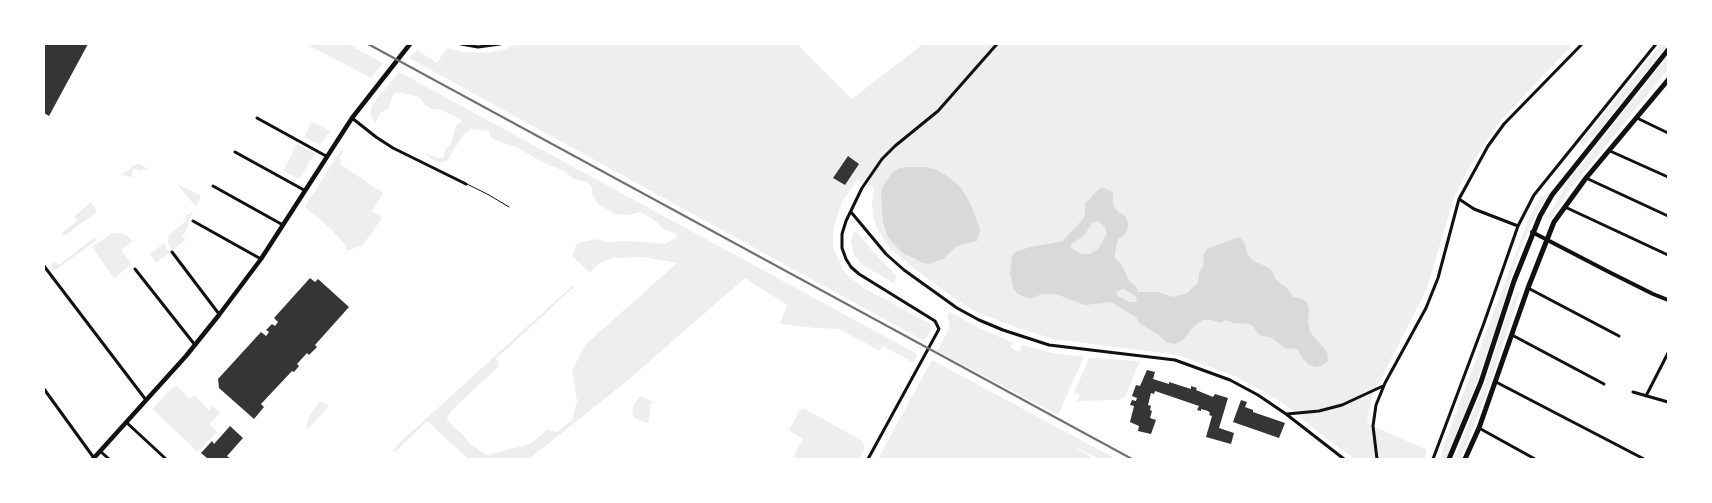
<!DOCTYPE html>
<style>
body{margin:0}
#map{position:relative;width:1712px;height:503px;overflow:hidden;background:#fff;font-family:"Space Grotesk",sans-serif}
canvas{display:block}
.frame{position:absolute;inset:0;border:45px solid #fff;pointer-events:none}
</style>
<div id="map">
<canvas width="1712" height="503"></canvas>
<div class="frame"></div>
</div>
<script>
const ctx = document.querySelector('canvas').getContext('2d');
ctx.lineJoin = 'round';
function paint(path, color) { ctx.fillStyle = color; ctx.fill(path, 'evenodd'); }
const toPath = rows => new Path2D(rows.map(r => 'M' + r).join(''));
function trace(path, color, width, dash) { ctx.strokeStyle = color; ctx.lineWidth = width; ctx.lineCap = dash ? 'butt' : 'round'; ctx.setLineDash(dash || []); ctx.stroke(path); }
paint(toPath([
 [306,44,348,44,383,63,371,78],
 [518,44,797,44,852,99,923,44,1573,44,1499,122,1466,173,1454,198,1427,288,1372,397,1367,422,1373,426,1427,450,1424,459,1355,459,1327,439,1282,402,1237,377,1178,355,1053,339,1021,329,976,312,954,298,916,270,888,246,878,230,874,220,872,204,874,188,857,180,842,202,836,219,833,233,833,248,845,273,852,279,867,290,931,324,931,330,924,341,409,58,417,50,437,63,447,48,463,52,484,53,503,50],
 [1661,44,1668,44,1598,132,1583,145,1580,143],
 [1668,56,1668,69,1657,83,1571,188,1566,184],
 [399,72,917,354,914,363,883,346,880,351,839,329,815,328,780,324,787,305,745,278,627,381,529,459,468,459,427,421,395,452,393,451,397,447,396,446,572,286,574,287,496,359,499,362,498,367,450,412,447,417,448,421,466,438,470,444,487,455,530,444,547,430,557,432,572,420,577,401,572,370,586,344,677,263,643,257,614,258,604,261,597,265,590,273,572,256,577,243,596,239,607,242,628,241,665,244,676,237,677,234,665,230,654,220,640,212,627,215,615,214,598,204,592,194,592,187,587,182,574,179,564,171,544,163,516,147,495,140,491,138,489,131,471,129,463,135,447,161,439,163,431,159,425,153,437,158,443,158,445,150,451,144,456,125,462,122,461,120,442,110,432,109,425,105,419,97,402,93,396,93,392,97,389,108,380,113,375,124,374,123,370,113,373,104],
 [312,122,330,131,320,145,304,137],
 [297,144,315,153,299,179,283,171],
 [341,150,343,152,339,158,342,160,340,164,383,193,372,211,382,218,363,245,346,251,346,246,332,230,305,207],
 [138,163,148,169,147,171,145,169,141,171,135,169,132,172,133,177,121,175],
 [177,184,201,196,196,207],
 [1566,186,1570,189,1551,219,1547,217],
 [1549,193,1535,216,1518,255,1494,333,1467,409,1446,459,1441,459,1443,448,1528,221,1540,197],
 [91,202,97,212,64,236,62,233,77,221,74,217],
 [194,210,189,219,188,227,182,236,186,240,172,250,168,243,169,235,187,220,185,217],
 [854,231,857,232,875,254,897,276,894,283,864,266,859,261,854,255,852,246,851,240],
 [118,233,125,234,131,239,132,241,121,250,132,264,114,278,92,247,111,234],
 [95,237,97,240,54,271,50,265,55,261,59,265],
 [164,243,169,253,156,263,150,254],
 [1517,291,1520,292,1486,396,1460,459,1454,459,1482,391,1511,304],
 [950,312,981,329,1013,343,1010,347,1020,352,1022,345,1052,353,1084,357,1058,415,937,351,949,329,950,325,947,316],
 [1089,358,1140,361,1125,397,1118,400,1077,401,1080,395,1074,393],
 [932,360,1116,459,1099,459,1071,445,1094,459,878,459],
 [175,385,190,399,194,395,209,410,213,406,220,413,210,424,217,432,198,452,152,409],
 [641,396,653,402,650,404,649,421,646,423,636,419,632,414,634,404],
 [320,401,329,406,308,429,306,426,310,415],
 [805,409,862,441,865,448,859,459,792,459,803,439,789,430,800,410]
]), '#eee');
paint(toPath([
 [908,167,925,167,937,170,944,174,960,186,971,205,980,229,977,241,957,246,943,259,929,264,923,263,903,253,894,244,887,235,883,222,881,193,884,184,893,172,900,168],
 [1102,187,1113,192,1113,205,1117,211,1125,216,1129,224,1125,234,1118,239,1115,253,1115,258,1122,265,1130,282,1136,286,1138,292,1157,292,1173,297,1187,293,1198,283,1199,273,1203,266,1204,254,1208,248,1240,237,1245,244,1248,255,1252,260,1271,269,1276,280,1287,288,1293,297,1302,299,1307,302,1309,309,1308,322,1310,332,1327,352,1328,362,1321,366,1315,367,1308,364,1304,360,1298,350,1295,348,1286,349,1272,338,1259,335,1252,325,1249,324,1234,323,1226,320,1220,323,1211,320,1203,320,1194,326,1183,340,1175,344,1166,342,1159,335,1139,323,1136,317,1111,302,1085,305,1056,294,1042,294,1030,299,1018,294,1014,290,1010,274,1012,256,1015,252,1030,247,1063,241,1083,219,1085,215,1085,204,1097,191],
 [1098,221,1104,226,1107,233,1099,248,1090,254,1082,254,1074,250,1071,247,1071,244,1084,236,1092,223],
 [1124,289,1135,296,1137,299,1136,302,1129,302,1118,296,1116,293,1117,291]
]), '#d9d9d9');
paint(toPath([
 [44,44,88,44,49,116,44,113],
 [848,156,859,164,845,185,833,178],
 [310,278,315,282,318,279,349,307,315,345,317,347,309,355,307,353,297,364,299,366,294,372,292,371,261,404,264,407,254,419,219,388,218,379,261,332,266,336,269,332,266,330,272,324,275,326,278,322,274,318],
 [1147,370,1155,372,1153,379,1169,384,1169,382,1191,389,1191,386,1197,388,1196,390,1213,397,1215,394,1228,398,1219,428,1234,433,1231,444,1206,437,1212,416,1209,415,1210,413,1208,411,1201,409,1201,411,1197,410,1199,406,1155,391,1154,394,1151,393,1148,405,1151,406,1150,410,1152,411,1150,418,1156,420,1151,434,1138,431,1139,426,1130,422,1134,406,1130,405,1132,400,1136,401,1137,398,1132,396,1136,385,1140,386],
 [1241,400,1247,402,1245,407,1253,410,1253,412,1285,423,1279,438,1233,422],
 [230,426,243,438,227,456,231,459,205,459,207,458,201,453,212,441,214,444]
]), '#353535');
trace(toPath([
 [467,184,489,195,509,207]
]), '#111', 1);
trace(toPath([
 [461,44,478,47,500,44],
 [257,118,326,156],
 [352,118,376,137,393,148,466,184],
 [1637,118,1668,133],
 [1610,151,1668,177],
 [235,152,304,190],
 [1586,178,1668,216],
 [213,186,283,225],
 [1459,199,1474,209,1518,226],
 [1565,207,1668,255],
 [851,212,886,254,904,270,957,308,979,320,1003,330,1049,345,1175,360,1230,380,1258,395,1286,414,1344,459],
 [193,221,261,259],
 [172,252,219,314],
 [44,266,146,400],
 [135,269,195,345],
 [1528,288,1619,336],
 [1512,335,1604,384],
 [1496,382,1644,459],
 [44,389,94,458],
 [1633,392,1668,402],
 [1646,396,1668,353],
 [1287,414,1319,411,1342,405,1383,386],
 [126,422,166,459],
 [1479,428,1535,459],
 [100,451,109,459],
 [868,459,939,329,935,321,859,274,851,267,846,259,842,248,842,234,846,221,862,188,882,159,895,146,938,111,997,44],
 [1377,459,1373,426,1376,405,1385,383,1426,308,1438,278,1459,199,1488,146,1504,124,1582,44],
 [1433,459,1484,323,1518,226,1534,195,1656,44]
]), '#111', 3);
trace(toPath([
 [1532,232,1609,272,1653,294,1668,300]
]), '#111', 4);
trace(toPath([
 [93,459,186,356,219,315,261,259,352,118,410,44]
]), '#111', 4.5);
trace(toPath([
 [1449,459,1481,382,1514,281,1540,216,1552,195,1668,50],
 [1465,459,1479,428,1528,288,1554,222,1586,178,1668,80]
]), '#111', 5);
trace(toPath([
 [368,44,1132,459]
]), '#707070', 2);
</script>
